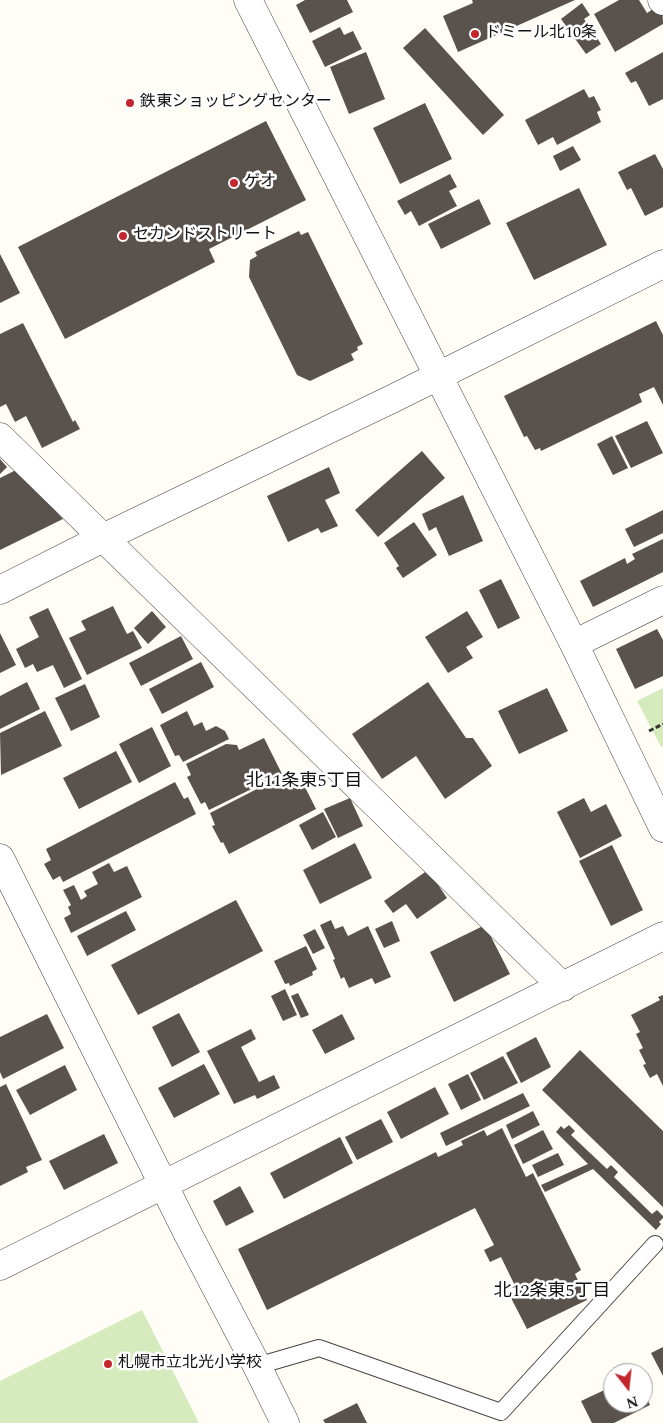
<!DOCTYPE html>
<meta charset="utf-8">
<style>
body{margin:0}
#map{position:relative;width:663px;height:1423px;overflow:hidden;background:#fffdf5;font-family:Spectral,serif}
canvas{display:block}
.north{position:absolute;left:603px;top:1363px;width:50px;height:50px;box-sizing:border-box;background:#fff;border:1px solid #a0a0a0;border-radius:50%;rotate:164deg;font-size:14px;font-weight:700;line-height:20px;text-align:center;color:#111}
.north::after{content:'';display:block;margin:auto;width:18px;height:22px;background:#c4262e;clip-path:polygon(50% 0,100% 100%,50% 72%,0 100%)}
</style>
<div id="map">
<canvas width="663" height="1423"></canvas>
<div class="north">N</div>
</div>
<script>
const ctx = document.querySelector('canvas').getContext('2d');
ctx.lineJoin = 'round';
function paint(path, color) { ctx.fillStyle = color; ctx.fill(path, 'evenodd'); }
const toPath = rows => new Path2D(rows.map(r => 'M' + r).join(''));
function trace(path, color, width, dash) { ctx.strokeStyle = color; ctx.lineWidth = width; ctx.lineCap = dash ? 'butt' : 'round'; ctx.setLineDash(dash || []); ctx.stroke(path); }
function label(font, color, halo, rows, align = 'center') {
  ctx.font = font + ' Spectral,"Noto Sans JP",serif'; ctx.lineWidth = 5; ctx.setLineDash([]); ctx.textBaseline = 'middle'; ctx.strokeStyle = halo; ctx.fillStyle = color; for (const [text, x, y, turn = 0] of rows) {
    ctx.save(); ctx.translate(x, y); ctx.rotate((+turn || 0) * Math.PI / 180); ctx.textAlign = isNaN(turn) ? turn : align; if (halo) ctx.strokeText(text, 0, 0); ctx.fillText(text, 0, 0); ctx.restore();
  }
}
paint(toPath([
 [663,688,663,746,661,747,637,701],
 [142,1310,199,1423,0,1423,0,1381]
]), '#d5ebbd');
paint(toPath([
 [305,0,347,0,353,12,310,33,296,5],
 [472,0,575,0,458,52,443,16,473,3],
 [619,0,639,0,647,13,662,3,663,24,615,52,594,14],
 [582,3,590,15,584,19,601,44,586,54,561,19],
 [340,27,344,35,353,31,362,49,325,67,312,41],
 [425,28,504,115,483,135,403,48],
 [366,52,385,99,349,114,330,67],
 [663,52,663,99,649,106,636,81,631,83,625,73],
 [584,89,589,98,594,96,601,110,597,112,601,122,557,145,553,137,538,145,525,120],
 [425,103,452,159,400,184,373,128],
 [266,121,306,200,209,249,215,262,65,339,18,247],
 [573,146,581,160,560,171,553,156],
 [655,154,663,169,663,207,645,216,631,188,627,190,618,172],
 [450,174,457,187,449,191,457,206,419,226,411,211,405,215,397,201],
 [579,188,607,245,534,280,506,223],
 [479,199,491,224,441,249,428,224],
 [299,231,301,235,308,232,363,344,357,347,358,350,351,354,354,360,310,381,297,375,249,277,250,260,257,256,255,252],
 [0,254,20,293,0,303],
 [656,321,663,335,663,405,654,387,639,394,642,402,541,451,540,448,535,450,527,436,524,437,504,396],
 [23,323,73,422,75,420,80,429,42,448,26,416,15,422,6,404,0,407,0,334],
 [647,421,663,453,631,468,615,436],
 [612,436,628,468,613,475,597,444],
 [422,451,445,478,378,537,355,510],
 [0,459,7,467,0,474],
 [329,467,340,493,325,500,338,526,321,533,318,528,288,542,267,496],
 [18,469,63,519,0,550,0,478],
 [463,495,483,541,449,556,436,527,429,531,422,514],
 [663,510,663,533,634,547,625,529],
 [414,522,437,555,403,578,396,568,399,566,384,543],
 [663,539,663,572,593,607,580,581,625,558,627,564,635,559,632,554],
 [501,579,520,618,498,629,479,590],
 [113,606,127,634,133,631,142,648,87,675,69,638,86,630,81,621],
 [48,608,82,679,64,688,53,665,37,672,33,664,25,668,16,649,39,637,29,617],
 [152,611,166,627,148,644,134,628],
 [467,611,483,637,466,647,473,658,448,673,425,637],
 [657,629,663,640,663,676,635,689,616,649],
 [0,633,16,665,0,673],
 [181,636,193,659,141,686,129,663],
 [201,662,214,687,162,714,149,689],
 [27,682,40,709,0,729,0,696],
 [428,682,466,738,473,738,492,766,445,799,416,756,382,779,352,734],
 [85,684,100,717,71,731,55,698],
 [547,688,568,731,519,754,498,711],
 [45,711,62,746,1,775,0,733],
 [187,711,194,726,202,722,206,731,216,726,225,731,229,739,183,762,179,755,175,756,160,725],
 [152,727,171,766,139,783,119,744],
 [264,738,282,774,209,810,205,802,201,804,187,777,191,775,186,764,226,744,237,745,239,750],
 [116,751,132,782,79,809,63,778],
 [292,771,299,784,303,783,316,809,229,854,223,842,221,843,212,826,215,825,210,813],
 [175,782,184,799,188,797,196,814,63,882,60,876,53,880,44,864,51,860,46,849],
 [350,798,363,826,338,838,324,809],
 [584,798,591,812,606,804,622,836,580,858,557,812],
 [323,812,336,837,312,850,299,825],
 [355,843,372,878,320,904,303,870],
 [612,845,643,910,611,926,579,861],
 [109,863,114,872,127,866,142,897,71,933,64,918,71,914,68,907,71,905,63,890,74,885,81,900,87,896,84,891,98,884,92,872],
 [428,870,447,898,417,919,406,904,393,913,384,901],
 [236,900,263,951,138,1015,111,965],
 [126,911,136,930,87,956,77,936],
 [331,920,335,929,343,926,348,936,368,926,391,977,375,984,372,978,349,988,344,977,341,979,333,960,335,959,320,925],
 [392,921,400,941,384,948,375,929],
 [485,925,510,974,454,1002,430,952],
 [315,929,325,948,313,954,303,935],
 [306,946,317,969,312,972,313,975,290,986,289,983,285,984,274,961],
 [285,989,297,1015,283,1021,271,996],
 [298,993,309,1015,301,1018,291,996],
 [663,995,663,1086,657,1074,650,1078,643,1065,646,1064,639,1050,643,1048,636,1034,640,1032,631,1015,660,1000,658,997],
 [179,1013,200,1052,172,1067,152,1027],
 [47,1014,64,1048,3,1079,0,1072,0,1037],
 [342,1014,355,1039,325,1054,312,1030],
 [251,1029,256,1039,241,1047,259,1082,274,1075,280,1088,257,1099,255,1095,234,1104,207,1051],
 [536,1037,551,1067,521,1083,506,1053],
 [580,1050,663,1131,663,1207,542,1090],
 [503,1056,518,1083,484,1100,470,1073],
 [204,1064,220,1094,174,1118,158,1088],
 [65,1065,77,1090,30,1115,16,1090],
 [468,1074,481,1100,461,1110,448,1084],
 [6,1084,42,1160,26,1167,28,1172,0,1186,0,1087],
 [435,1087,449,1114,401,1139,387,1112],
 [523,1093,530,1106,446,1146,440,1133],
 [533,1111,540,1125,512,1139,506,1125],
 [381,1119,393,1142,357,1160,345,1137],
 [569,1125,575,1131,571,1135,607,1169,611,1165,618,1172,614,1177,652,1214,657,1210,663,1216,663,1218,659,1222,661,1224,656,1230,593,1169,545,1192,541,1185,588,1164,556,1132,561,1126,564,1129],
 [502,1128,526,1177,533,1173,581,1270,575,1274,587,1300,527,1329,510,1296,518,1292,501,1257,490,1262,484,1250,494,1245,475,1208,267,1310,238,1249,436,1152,438,1157,463,1145,461,1141,484,1130,487,1136],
 [543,1130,553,1149,523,1164,514,1145],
 [104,1134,118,1163,64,1190,49,1161],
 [340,1137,353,1163,284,1199,270,1173],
 [558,1153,564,1165,538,1177,532,1165],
 [240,1186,254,1212,226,1226,213,1201],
 [663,1347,663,1376,651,1353],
 [613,1386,613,1403,643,1403,643,1389,650,1405,614,1423,592,1423,581,1401],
 [357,1403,367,1423,325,1423,323,1420]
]), '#5a524d');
const service = toPath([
 [257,1366,319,1348,501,1412,655,1244]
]);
const minor = toPath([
 [248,0,574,644,663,828],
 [662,0,663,1],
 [0,437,563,987],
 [0,590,103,538,392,399,663,264],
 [574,644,663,600],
 [0,858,188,1234,257,1366,285,1423],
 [0,1266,663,936]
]);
trace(service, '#444', 18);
trace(minor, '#444', 29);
trace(toPath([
 [649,731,663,724]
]), '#333', 3, [5, 2.5]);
trace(service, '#fff', 16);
trace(minor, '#fff', 28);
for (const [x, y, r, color] of [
 [475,34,5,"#c4262e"],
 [130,103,5,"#c4262e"],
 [234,183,5,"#c4262e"],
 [123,236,5,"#c4262e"],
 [108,1364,5,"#c4262e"]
]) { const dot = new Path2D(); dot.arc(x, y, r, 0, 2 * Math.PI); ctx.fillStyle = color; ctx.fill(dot); trace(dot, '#fff', 2); }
label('16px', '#111', '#fff', [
 ["ドミール北10条",485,34],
 ["鉄東ショッピングセンター",140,103],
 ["ゲオ",244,183],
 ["セカンドストリート",133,236],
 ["札幌市立北光小学校",118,1364]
], 'left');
label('18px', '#111', '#fff', [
 ["北11条東5丁目",304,782],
 ["北12条東5丁目",552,1292]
]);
</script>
